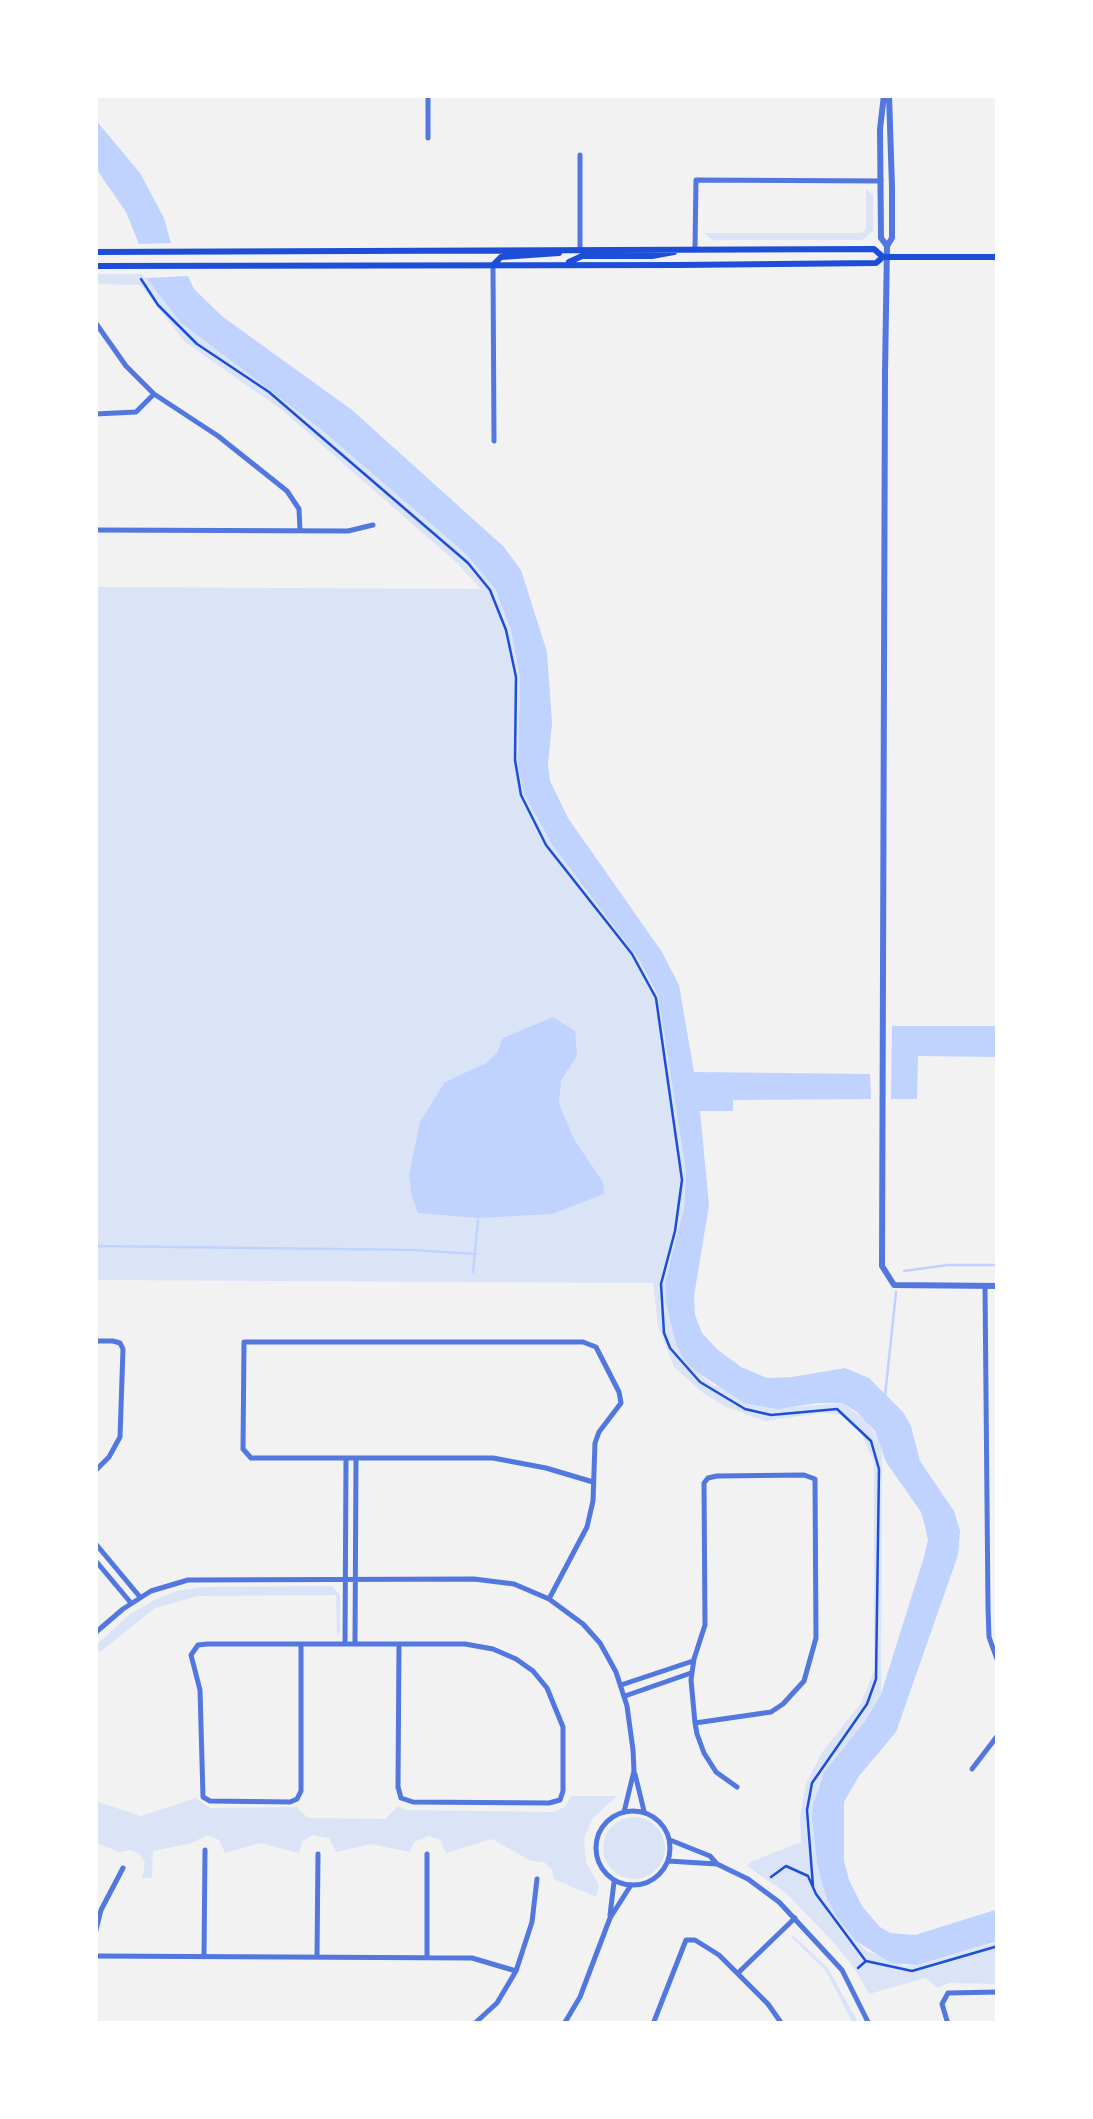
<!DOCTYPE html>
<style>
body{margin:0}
#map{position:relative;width:1093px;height:2119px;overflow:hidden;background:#f2f2f2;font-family:Quicksand,sans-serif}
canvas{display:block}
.frame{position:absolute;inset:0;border:98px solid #fff;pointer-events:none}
</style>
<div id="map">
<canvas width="1093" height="2119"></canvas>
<div class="frame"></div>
</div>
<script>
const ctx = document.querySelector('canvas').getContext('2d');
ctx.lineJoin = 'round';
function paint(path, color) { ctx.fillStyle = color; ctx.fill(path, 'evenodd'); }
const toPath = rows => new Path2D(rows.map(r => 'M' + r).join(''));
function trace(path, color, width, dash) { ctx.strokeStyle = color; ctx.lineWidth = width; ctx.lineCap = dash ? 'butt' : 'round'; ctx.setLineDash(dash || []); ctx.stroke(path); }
paint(toPath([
 [866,189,873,195,873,231,863,240,712,240,704,233,862,233,866,229],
 [100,274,141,274,146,278,181,323,318,427,466,554,495,589,511,630,520,678,518,767,524,794,553,846,640,961,658,995,686,1172,684,1208,665,1283,666,1304,676,1344,684,1359,712,1385,796,1407,842,1403,867,1421,879,1441,882,1452,881,1694,865,1721,824,1772,818,1788,812,1819,817,1863,856,1941,867,1951,905,1966,917,1965,998,1942,998,1984,949,1983,938,1988,925,1978,869,1994,854,1968,835,1944,786,1893,747,1866,750,1862,801,1842,800,1817,806,1783,823,1751,861,1703,874,1671,874,1463,862,1434,842,1415,822,1413,765,1421,724,1406,703,1393,674,1367,658,1326,653,1283,95,1280,95,587,481,589,457,563,282,410,185,342,140,285,95,284,95,275],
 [332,1586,340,1595,340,1631,337,1637,336,1595,198,1596,155,1608,95,1656,95,1646,129,1615,154,1600,177,1591,205,1587],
 [571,1796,617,1796,593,1818,584,1838,586,1862,599,1885,596,1897,554,1879,552,1870,544,1862,531,1861,492,1839,446,1853,440,1840,429,1836,414,1842,410,1852,371,1844,336,1852,329,1838,313,1835,303,1841,299,1853,260,1843,225,1853,219,1840,207,1835,192,1843,153,1851,152,1878,142,1878,145,1863,139,1853,130,1850,119,1852,95,1842,95,1801,141,1816,196,1798,210,1808,297,1807,308,1818,385,1819,398,1806,407,1810,553,1812,565,1807],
 '603 1848a31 31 0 1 1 62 0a31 31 0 1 1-62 0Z',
 [794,1936,828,1968,859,2024,853,2024,826,1971,791,1937]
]), '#dbe4f7');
paint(toPath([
 [95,119,140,173,164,218,171,243,139,244,126,212,95,167],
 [188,276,194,289,223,317,352,410,504,547,521,570,547,652,552,723,548,765,550,781,568,818,662,952,679,985,694,1072,870,1074,871,1099,733,1100,733,1111,700,1111,709,1205,694,1296,695,1315,702,1333,718,1350,741,1367,767,1378,792,1377,845,1368,869,1378,903,1412,911,1426,920,1461,954,1511,960,1531,958,1555,896,1732,859,1776,844,1802,844,1860,849,1880,862,1906,880,1927,890,1933,915,1935,998,1909,998,1941,917,1965,891,1963,856,1941,837,1917,826,1897,817,1863,812,1819,813,1805,824,1772,865,1721,881,1694,924,1557,928,1540,925,1526,921,1512,886,1462,875,1431,857,1412,842,1403,818,1403,778,1409,744,1403,697,1372,684,1360,676,1344,666,1304,665,1283,684,1208,686,1172,658,995,640,961,553,846,524,794,518,767,520,678,511,630,495,589,466,554,318,427,181,323,146,278],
 [553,1017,575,1031,577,1056,561,1080,559,1104,575,1141,603,1182,604,1194,552,1214,478,1218,418,1213,412,1197,409,1175,420,1122,445,1082,486,1063,497,1053,503,1038],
 [892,1026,998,1026,998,1057,918,1056,917,1099,891,1099]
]), '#bfd3fe');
trace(toPath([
 [95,1246,414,1250,476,1254],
 [904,1271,948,1265,998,1265],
 [473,1272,478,1220],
 [885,1396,896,1292]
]), '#bfd3fe', 2.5);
trace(toPath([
 [141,279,158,305,197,344,269,392,468,563,490,590,506,630,516,677,515,760,521,795,546,845,632,954,656,998,682,1180,675,1231,661,1284,664,1333,670,1348,700,1382,745,1409,771,1415,837,1409,871,1441,879,1469,876,1679,867,1704,812,1783,807,1810,813,1886],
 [771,1877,786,1866,808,1876,816,1894,865,1960],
 [858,1968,866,1961,912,1971,998,1946]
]), '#1d4ed8', 2.5);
trace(toPath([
 [428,95,428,138],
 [695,248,696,180,881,181],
 [580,249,580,155],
 [493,265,494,441],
 [95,322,126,366,154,394,218,436,287,491,299,509,300,531],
 [95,414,136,412,154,394],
 [95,530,348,531,373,525],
 [985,1286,988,1608,989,1637,998,1662],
 [95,1341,113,1341,120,1343,123,1349,120,1437,109,1457,95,1471],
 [95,1543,140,1597],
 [95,1560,131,1603],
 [549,1599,587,1527,593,1501,595,1443,599,1432,621,1403,619,1392,596,1347,583,1342,244,1342,243,1449,251,1458,493,1458,546,1468,593,1482],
 [95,1633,123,1609,151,1591,188,1580,474,1579,514,1584,549,1599,583,1624,600,1643,616,1672,627,1706,633,1750,634,1771,624,1812],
 [301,1644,301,1791,297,1799,290,1802,210,1801,203,1797,200,1690,191,1655,198,1645,207,1644,465,1644,493,1649,516,1659,533,1671,547,1688,563,1727,563,1791,560,1800,549,1803,413,1802,401,1798,398,1787,399,1644],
 [345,1644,346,1459],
 [355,1644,356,1459],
 [621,1685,693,1661],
 [625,1696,691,1673],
 [695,1723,771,1712,783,1704,804,1681,816,1638,815,1479,804,1475,717,1476,708,1478,704,1483,705,1625,694,1659,691,1680,695,1723,697,1734,704,1753,716,1772,737,1787],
 [972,1769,998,1735],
 [635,1774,644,1811],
 '596 1848a37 37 0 1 1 74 0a37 37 0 1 1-74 0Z',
 [670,1840,710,1856,717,1864,748,1879,779,1902,842,1970,869,2024],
 [427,1854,427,1956],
 [668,1861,717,1864],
 [610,1915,614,1882],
 [95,1934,101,1910,123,1868],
 [95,1956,472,1958,516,1971],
 [317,1956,318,1854],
 [204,1957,205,1850],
 [738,1973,795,1918],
 [474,2024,497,2003,516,1971,532,1922,537,1879],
 [564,2024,580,1997,610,1918,631,1885],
 [653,2024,686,1940,695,1940,719,1955,768,2004,782,2024],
 [948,2024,942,2004,948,1993,998,1992]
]), '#5277de', 5);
trace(toPath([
 [884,95,880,129,881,238,887,246],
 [889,95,892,187,892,238,887,246,885,373,882,1266,894,1285,998,1286]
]), '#5277de', 6);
trace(toPath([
 [95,252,874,249,883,257],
 [569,262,582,256,652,256,674,252],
 [493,265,501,257,559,253],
 [95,266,679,265,876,263,883,257,998,257]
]), '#1d4ed8', 6);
</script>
